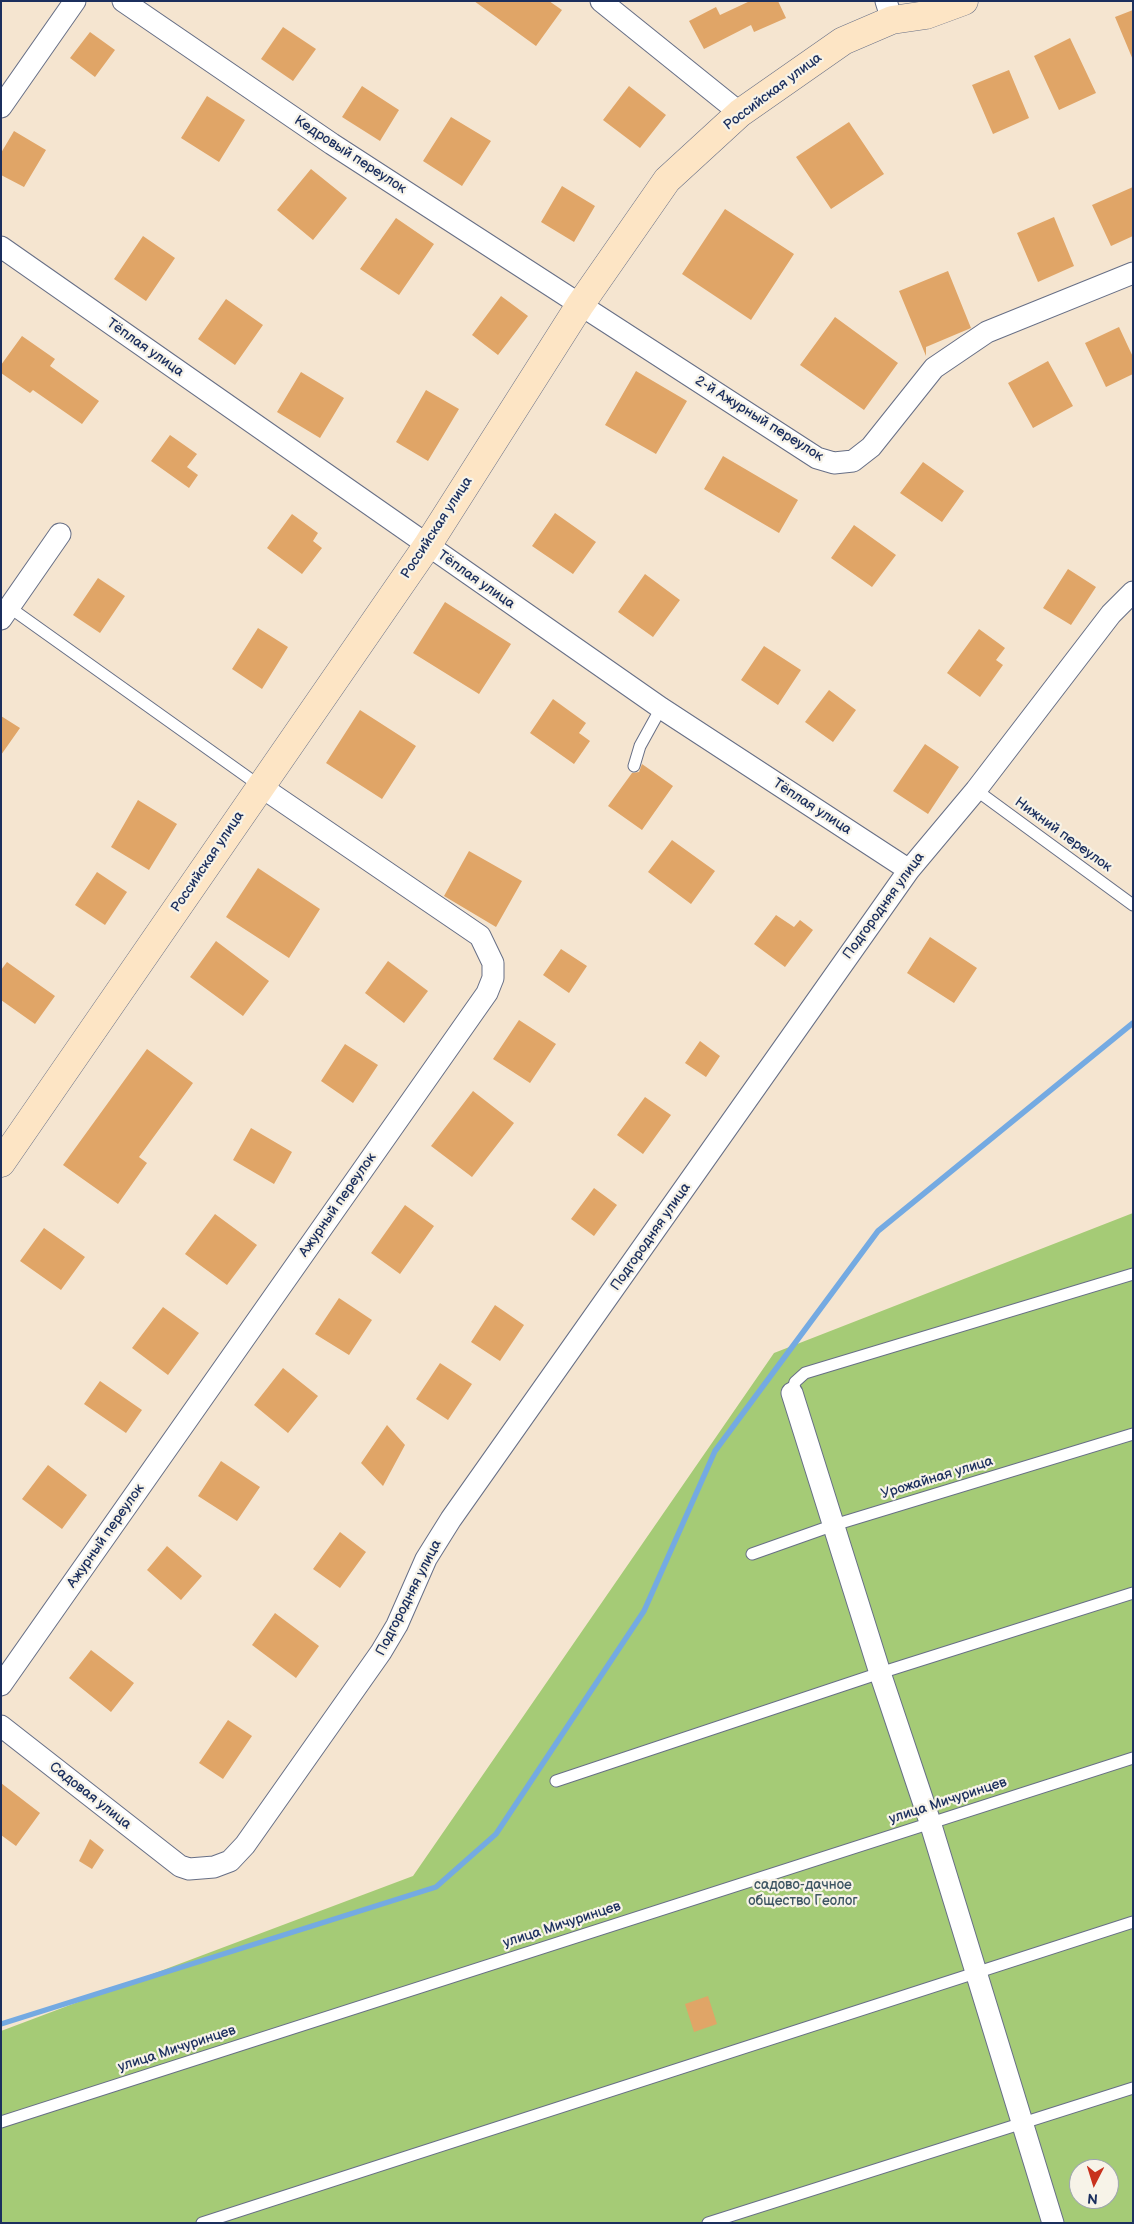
<!DOCTYPE html>
<meta charset="utf-8">
<style>
body{margin:0}
#map{position:relative;width:1134px;height:2224px;overflow:hidden;background:#f5e5d0;font-family:"Balsamiq Sans",sans-serif}
canvas{display:block}
.frame{position:absolute;inset:0;border:2px solid #1b2f5e;pointer-events:none}
.north{position:absolute;left:1069px;top:2159px;width:50px;height:50px;box-sizing:border-box;background:#f7f3e8;border:1px solid #9fa5b1;border-radius:50%;rotate:185deg;font-size:14px;font-weight:700;line-height:20px;text-align:center;color:#1b2f5e}
.north::after{content:'';display:block;margin:auto;width:18px;height:22px;background:#c8321e;clip-path:polygon(50% 0,100% 100%,50% 72%,0 100%)}
</style>
<div id="map">
<canvas width="1134" height="2224"></canvas>
<div class="frame"></div>
<div class="north">N</div>
</div>
<script>
const ctx = document.querySelector('canvas').getContext('2d');
ctx.lineJoin = 'round';
function paint(path, color) { ctx.fillStyle = color; ctx.fill(path, 'evenodd'); }
const toPath = rows => new Path2D(rows.map(r => 'M' + r).join(''));
function trace(path, color, width, dash) { ctx.strokeStyle = color; ctx.lineWidth = width; ctx.lineCap = dash ? 'butt' : 'round'; ctx.setLineDash(dash || []); ctx.stroke(path); }
function label(font, color, halo, rows, align = 'center') {
  ctx.font = font + ' "Balsamiq Sans",sans-serif'; ctx.lineWidth = 4.5; ctx.setLineDash([]); ctx.textBaseline = 'middle'; ctx.strokeStyle = halo; ctx.fillStyle = color; for (const [text, x, y, turn = 0] of rows) {
    ctx.save(); ctx.translate(x, y); ctx.rotate((+turn || 0) * Math.PI / 180); ctx.textAlign = isNaN(turn) ? turn : align; if (halo) ctx.strokeText(text, 0, 0); ctx.fillText(text, 0, 0); ctx.restore();
  }
}
paint(toPath([
 [1133,1213,1133,2223,1,2223,1,2031,413,1876,774,1353],
 [1079,2169,1109,2169,1109,2199,1079,2199]
]), '#a5cb76');
trace(toPath([
 [1,2024,436,1887,496,1834,644,1611,715,1451,878,1231,1133,1023]
]), '#74aae2', 5.5);
paint(toPath([
 [474,1,549,1,562,10,536,46],
 [750,1,778,1,786,18,754,32,751,25,704,49,689,21,716,7,720,15],
 [1133,10,1133,60,1115,17],
 [283,27,316,49,293,81,261,59],
 [90,32,115,50,95,77,70,58],
 [1070,38,1096,93,1059,110,1034,56],
 [1009,70,1029,118,993,134,972,85],
 [362,86,399,110,380,141,342,117],
 [629,86,666,115,640,148,603,120],
 [207,96,245,120,219,162,181,138],
 [451,117,491,141,462,186,423,161],
 [849,122,884,174,831,209,796,157],
 [14,131,46,150,24,187,1,175,1,153],
 [311,169,347,198,313,240,277,210],
 [562,186,595,206,574,242,541,222],
 [1133,187,1133,236,1111,246,1092,205],
 [725,209,794,254,751,320,682,274],
 [1054,217,1074,266,1038,282,1017,233],
 [396,218,434,244,399,295,360,269],
 [143,236,175,258,146,301,114,279],
 [948,271,971,328,926,347,926,356,899,291],
 [501,296,528,316,498,355,472,335],
 [226,299,263,325,235,365,198,339],
 [835,317,898,363,864,410,800,365],
 [1119,327,1133,357,1133,374,1106,387,1085,343],
 [22,336,55,359,50,366,99,401,82,424,33,390,30,393,1,373,1,365],
 [1048,361,1073,406,1033,428,1008,383],
 [636,371,687,401,656,454,605,425],
 [301,372,344,398,320,438,277,412],
 [426,390,459,409,428,461,396,442],
 [170,435,197,454,187,467,198,475,189,488,151,461],
 [723,456,798,500,779,533,704,489],
 [923,462,964,491,942,522,900,493],
 [555,513,596,542,573,574,532,546],
 [292,514,318,533,313,541,322,548,302,574,267,548],
 [854,525,896,555,872,587,831,558],
 [1068,569,1096,587,1071,625,1043,608],
 [645,574,680,600,653,637,618,612],
 [98,578,125,596,100,633,73,615],
 [445,602,511,644,479,694,413,653],
 [258,628,288,647,262,689,232,669],
 [979,629,1005,648,996,660,1003,665,980,697,947,673],
 [764,646,801,670,778,705,741,680],
 [829,690,856,710,833,742,805,722],
 [553,699,586,723,579,733,590,741,574,764,530,733],
 [360,710,416,746,382,799,326,763],
 [1,716,20,728,1,755],
 [925,744,959,767,928,814,893,791],
 [642,764,673,786,642,830,608,806,632,773,639,772],
 [138,800,177,824,149,870,111,847],
 [672,840,715,871,691,904,648,872],
 [469,851,522,881,496,927,444,896],
 [258,868,320,909,289,958,226,917],
 [97,872,127,892,105,925,75,905],
 [776,915,794,927,800,920,813,930,785,967,754,944],
 [930,937,977,968,954,1003,907,973],
 [216,941,269,981,243,1016,190,977],
 [561,949,587,966,569,993,543,975],
 [388,961,428,991,404,1023,365,993],
 [7,962,55,996,35,1024,1,1000,1,970],
 [519,1020,556,1044,530,1083,493,1059],
 [700,1041,720,1056,706,1077,685,1063],
 [345,1044,378,1065,353,1103,321,1081],
 [147,1049,193,1083,139,1157,147,1163,118,1204,63,1165],
 [473,1091,514,1123,472,1177,431,1146],
 [645,1097,671,1115,643,1154,617,1135],
 [251,1128,292,1152,274,1184,233,1160],
 [594,1188,617,1205,594,1236,571,1219],
 [405,1205,434,1226,400,1274,371,1253],
 [215,1214,257,1245,227,1285,185,1254],
 [44,1228,85,1257,61,1290,20,1261],
 [339,1298,372,1320,349,1355,315,1334],
 [495,1305,524,1325,500,1361,471,1342],
 [163,1307,199,1333,168,1375,132,1348],
 [440,1363,472,1384,448,1420,416,1399],
 [283,1368,318,1396,288,1433,254,1405],
 [100,1381,142,1410,126,1433,84,1404],
 [387,1425,405,1445,383,1486,361,1463],
 [221,1461,260,1487,237,1521,198,1496],
 [48,1465,87,1495,62,1529,22,1499],
 [340,1532,366,1552,340,1588,313,1569],
 [167,1546,202,1576,181,1600,147,1570],
 [275,1613,319,1646,296,1678,252,1645],
 [91,1650,134,1683,111,1712,69,1678],
 [228,1720,252,1736,223,1779,199,1763],
 [1,1783,40,1813,16,1846,1,1835],
 [90,1839,104,1850,92,1869,79,1861],
 [708,1996,717,2024,694,2032,685,2004]
]), '#e0a567');
const lane = toPath([
 [9,607,260,786],
 [634,766,640,746,661,708],
 [976,790,1133,905],
 [792,1393,795,1382,805,1373,1133,1274],
 [752,1554,834,1525,1133,1434],
 [556,1781,880,1673,1133,1593],
 [1,2122,1133,1758],
 [202,2223,1133,1922],
 [708,2223,1133,2088]
]);
const street = toPath([
 [123,1,332,144,817,458,834,463,853,461,871,447,934,368,987,332,1133,273],
 [601,1,740,113],
 [886,1,892,20],
 [1,107,75,1],
 [1,247,661,708,909,870],
 [1,619,60,534],
 [792,1393,880,1673,930,1822,1053,2223],
 [1,1685,487,993,493,978,493,963,480,936,260,786],
 [1,1726,180,1866,189,1869,214,1867,230,1861,245,1845,381,1652,397,1625,426,1559,451,1519,909,870,976,790,1111,614,1133,592]
]);
const secondary = toPath([
 [1,1163,427,546,580,305,667,180,740,113,843,41,892,20,926,15,964,1]
]);
trace(lane, '#676f86', 13);
trace(street, '#676f86', 23);
trace(secondary, '#676f86', 29);
trace(lane, '#fff', 11);
trace(street, '#fff', 21);
trace(secondary, '#fde5c5', 28);
label('14px', '#1b2f5e', '#f7f3e8', [
 ["Российская улица",773,92,-37],
 ["Кедровый переулок",350,155,33],
 ["Тёплая улица",145,348,35],
 ["2-й Ажурный переулок",759,419,32],
 ["Российская улица",437,528,-57],
 ["Тёплая улица",476,580,35],
 ["Тёплая улица",812,807,33],
 ["Нижний переулок",1063,835,36],
 ["Российская улица",208,862,-56],
 ["Подгородняя улица",884,906,-54],
 ["Ажурный переулок",338,1205,-55],
 ["Подгородняя улица",651,1237,-55],
 ["Урожайная улица",937,1478,-17],
 ["Ажурный переулок",106,1536,-55],
 ["Подгородняя улица",409,1598,-63],
 ["Садовая улица",90,1796,38],
 ["улица Мичуринцев",948,1801,-18],
 ["улица Мичуринцев",562,1925,-18],
 ["улица Мичуринцев",177,2049,-18]
]);
label('14px', '#3e5664', '#f7f3e8', [
 ["садово-дачное",803,1885],
 ["общество Геолог",803,1901]
]);
</script>
